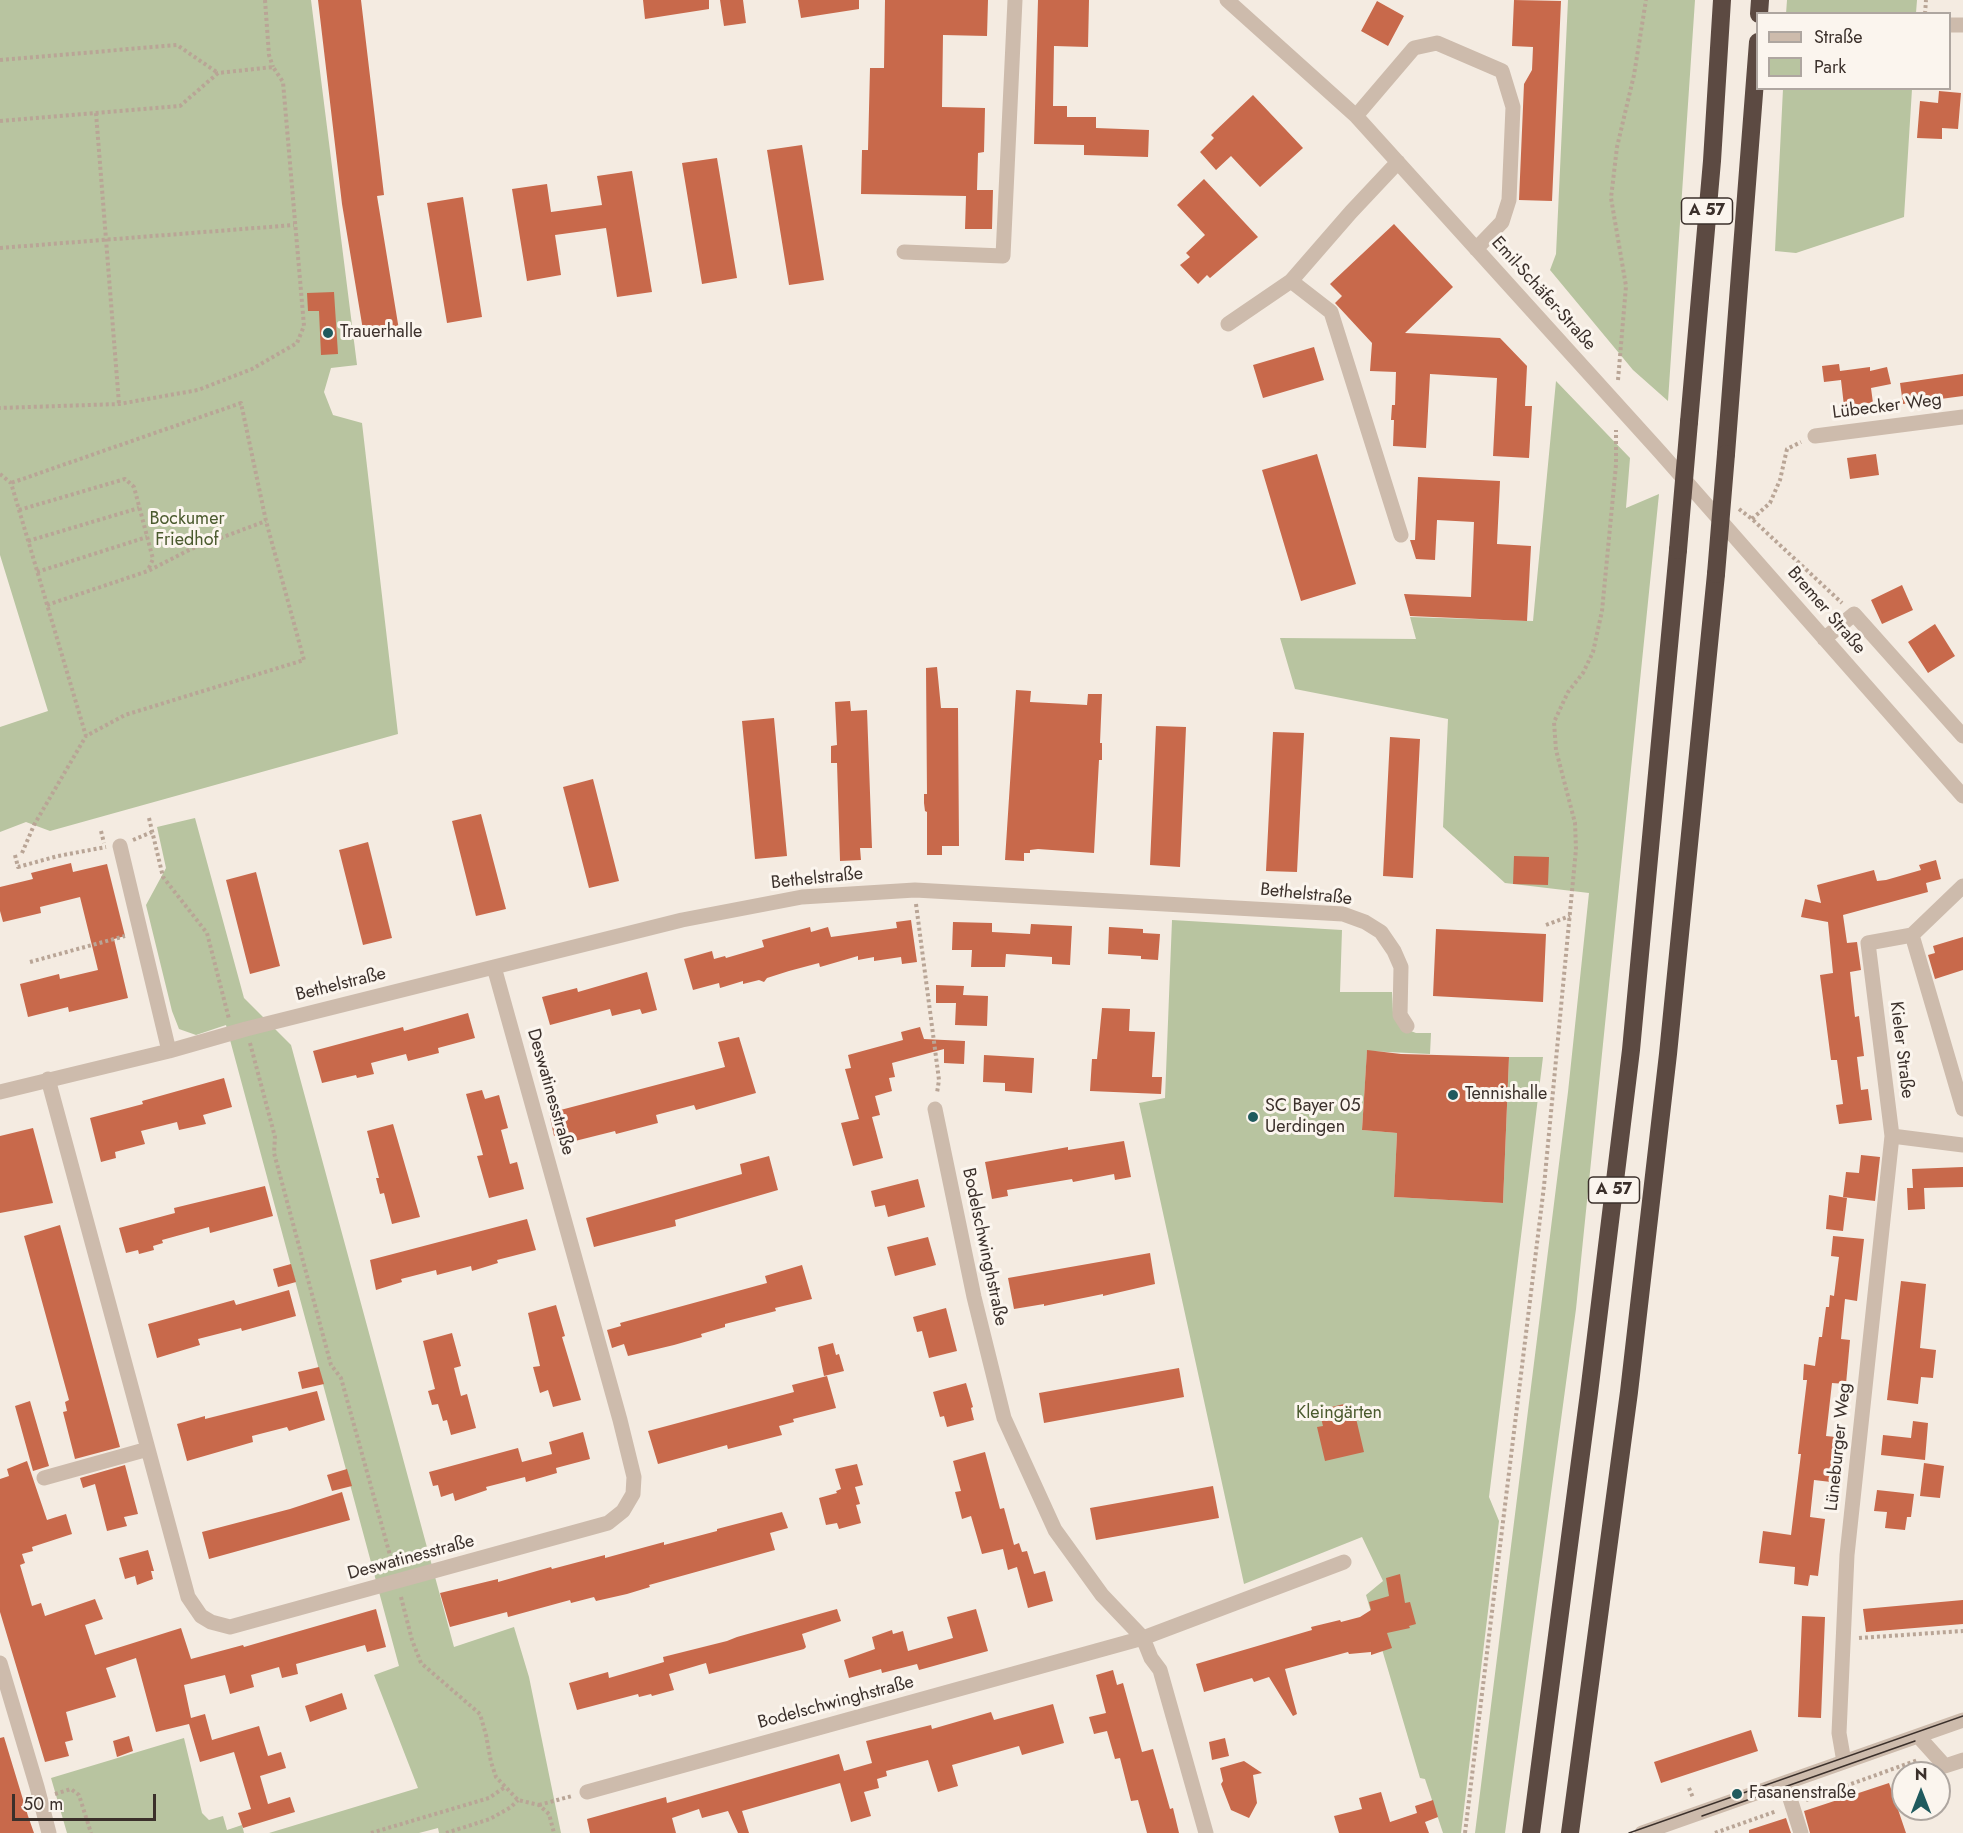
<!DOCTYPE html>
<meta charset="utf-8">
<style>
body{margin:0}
#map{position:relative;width:1963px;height:1833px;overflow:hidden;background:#f4ebe1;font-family:Jost,sans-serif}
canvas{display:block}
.legend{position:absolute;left:1756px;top:12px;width:195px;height:78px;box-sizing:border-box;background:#fbf5ee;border:2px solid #aea6a0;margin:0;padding:8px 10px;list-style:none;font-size:18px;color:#3b302b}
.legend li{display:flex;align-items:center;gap:12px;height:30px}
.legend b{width:30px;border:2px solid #aea6a0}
.north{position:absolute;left:1891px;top:1761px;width:60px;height:60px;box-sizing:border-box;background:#fbf5ee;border:2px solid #aea6a0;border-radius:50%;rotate:0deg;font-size:16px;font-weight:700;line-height:24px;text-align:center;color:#3b302b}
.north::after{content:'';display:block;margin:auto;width:21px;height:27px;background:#1f5a5e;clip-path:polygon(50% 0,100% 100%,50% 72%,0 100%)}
.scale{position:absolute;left:12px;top:1794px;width:144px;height:27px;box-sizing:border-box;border:3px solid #3b302b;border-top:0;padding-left:8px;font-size:18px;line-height:21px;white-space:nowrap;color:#3b302b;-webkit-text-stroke:4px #fbf5ee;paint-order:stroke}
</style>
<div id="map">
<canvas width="1963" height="1833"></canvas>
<ul class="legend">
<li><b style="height:8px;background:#cdbbac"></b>Straße</li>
<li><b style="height:16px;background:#b8c4a0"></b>Park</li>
</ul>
<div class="north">N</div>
<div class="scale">50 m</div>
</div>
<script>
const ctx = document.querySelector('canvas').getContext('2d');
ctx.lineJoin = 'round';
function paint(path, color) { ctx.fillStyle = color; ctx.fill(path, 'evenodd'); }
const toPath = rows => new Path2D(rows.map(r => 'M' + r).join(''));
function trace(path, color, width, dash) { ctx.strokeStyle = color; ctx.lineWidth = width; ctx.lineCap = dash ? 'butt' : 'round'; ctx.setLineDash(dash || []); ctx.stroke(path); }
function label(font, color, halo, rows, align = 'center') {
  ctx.font = font + ' Jost,sans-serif'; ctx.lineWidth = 6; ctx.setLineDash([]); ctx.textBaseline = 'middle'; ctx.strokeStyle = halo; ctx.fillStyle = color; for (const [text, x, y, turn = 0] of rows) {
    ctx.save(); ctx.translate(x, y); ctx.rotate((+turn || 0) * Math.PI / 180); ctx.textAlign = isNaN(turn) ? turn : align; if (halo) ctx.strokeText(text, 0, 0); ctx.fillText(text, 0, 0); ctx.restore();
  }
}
paint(toPath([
 [0,0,311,0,357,365,331,368,324,392,333,415,362,423,398,734,50,831,26,822,0,832,0,727,48,711,0,555],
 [1568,0,1695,0,1668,401,1633,370,1550,270,1556,254],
 [1787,0,1917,0,1916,13,1786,14],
 [1783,89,1912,89,1904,217,1796,253,1775,251],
 [1556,381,1630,458,1626,508,1659,494,1576,1309,1505,1833,1475,1833,1568,1092,1589,893,1505,883,1443,827,1448,719,1295,689,1280,638,1416,639,1410,617,1533,621],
 [195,818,244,998,291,1045,454,1647,514,1627,529,1677,561,1833,439,1833,438,1828,419,1833,269,1833,418,1788,374,1675,399,1666,226,1025,196,1035,179,1029,172,1011,146,905,166,868,157,827],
 [1172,920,1342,930,1340,992,1392,992,1393,1013,1403,1028,1416,1033,1431,1033,1430,1054,1367,1051,1362,1130,1397,1133,1394,1197,1503,1203,1509,1057,1543,1057,1489,1497,1499,1521,1461,1833,1443,1833,1425,1779,1420,1778,1366,1595,1383,1581,1362,1537,1244,1584,1139,1103,1165,1098],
 [184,1738,202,1813,209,1820,223,1816,227,1830,242,1825,244,1833,67,1833,51,1778]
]), '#b8c4a0');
paint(toPath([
 [318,0,361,0,384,195,377,196,399,330,364,336,342,204],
 [643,0,709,0,709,9,645,19],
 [720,0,743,0,746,23,724,26],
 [798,0,859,0,859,9,801,18],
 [885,0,988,0,987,36,943,35,942,107,985,108,984,152,978,153,977,190,993,190,992,229,965,229,966,196,861,194,862,150,868,150,870,68,884,68],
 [1038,0,1089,0,1088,47,1054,46,1053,106,1067,106,1067,117,1096,117,1096,128,1149,130,1148,157,1084,155,1084,145,1034,144],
 [1514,0,1561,1,1552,201,1519,200,1524,84,1532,70,1533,47,1512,46],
 [1377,1,1404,16,1388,46,1361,31],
 [1939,91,1961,93,1958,129,1942,128,1942,139,1917,138,1920,101,1938,103],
 [1253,95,1303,148,1260,187,1231,156,1216,170,1200,152,1214,138,1211,135],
 [802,145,824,280,789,285,767,150],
 [717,158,737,278,702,284,682,163],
 [632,171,652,292,617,297,606,228,555,235,561,275,527,281,512,189,547,184,551,212,602,205,597,176],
 [1204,179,1258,237,1210,278,1207,275,1198,284,1180,265,1190,257,1186,253,1205,235,1177,205],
 [463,197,482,317,447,323,427,203],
 [1394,224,1453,287,1405,333,1500,338,1527,366,1525,406,1532,406,1529,458,1493,456,1497,378,1430,374,1426,448,1393,446,1394,420,1391,420,1392,405,1395,405,1396,372,1370,371,1372,343,1335,303,1342,296,1330,284],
 [334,292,338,354,321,355,319,311,308,311,307,293],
 [1314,347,1324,380,1263,398,1253,365],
 [1839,364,1840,371,1870,367,1870,371,1887,367,1891,384,1871,388,1873,403,1844,406,1841,380,1824,382,1822,366],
 [1963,374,1963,396,1903,404,1900,383],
 [1317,454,1356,584,1301,601,1262,470],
 [1876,454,1879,475,1850,479,1847,458],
 [1418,477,1500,481,1497,544,1531,546,1527,621,1410,616,1404,594,1471,597,1474,522,1437,520,1435,560,1416,559,1410,540,1415,540],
 [1902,585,1913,610,1882,624,1871,600],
 [1935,624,1955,656,1928,673,1908,642],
 [937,667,941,708,958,708,959,846,942,846,942,855,927,855,927,812,925,811,924,803,924,794,927,794,926,668],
 [1016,690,1031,691,1030,702,1087,705,1088,694,1102,694,1100,743,1102,743,1102,760,1099,760,1094,853,1038,849,1030,850,1030,853,1024,853,1024,861,1005,860],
 [850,701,851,711,867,710,872,848,860,848,861,860,840,861,837,763,831,763,831,746,837,745,835,702],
 [774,718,787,856,755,859,742,721],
 [1156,726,1186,727,1180,867,1150,865],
 [1273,732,1304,733,1297,872,1266,871],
 [1390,737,1420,739,1413,878,1383,876],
 [593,779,619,881,589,888,563,787],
 [481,814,506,909,476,916,452,821],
 [368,842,392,938,363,945,339,850],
 [1514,856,1549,857,1548,885,1513,884],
 [1936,860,1941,879,1926,883,1928,892,1843,915,1847,943,1857,942,1861,970,1850,972,1855,1017,1859,1016,1864,1056,1857,1057,1861,1090,1868,1089,1872,1120,1839,1124,1836,1105,1843,1104,1837,1060,1831,1060,1820,975,1833,973,1828,922,1801,917,1805,899,1821,903,1817,885,1874,870,1877,881,1886,880,1921,870,1919,865],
 [71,863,73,872,107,864,125,936,114,939,128,998,69,1012,68,1007,28,1017,20,984,59,974,60,979,98,970,80,897,40,907,41,913,3,922,0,911,0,887,33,879,31,873],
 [256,872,280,966,250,974,226,880],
 [911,920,917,962,902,964,901,957,874,961,874,957,858,960,858,956,820,967,819,963,789,971,767,978,764,982,759,980,743,984,743,981,720,988,719,983,693,990,684,959,712,951,714,959,725,956,726,958,764,947,762,940,810,927,811,932,828,927,831,937,897,928,896,922],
 [953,922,992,923,992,932,1030,934,1031,924,1072,926,1070,965,1052,964,1052,957,1006,954,1005,967,971,967,972,950,952,950],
 [1109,927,1143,929,1143,933,1160,934,1158,960,1141,959,1141,956,1108,954],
 [1436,929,1546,934,1543,1002,1433,996],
 [1963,937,1963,970,1935,979,1928,955,1935,953,1933,946],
 [647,972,657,1010,642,1014,640,1009,612,1016,610,1009,550,1025,542,997,577,988,578,992],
 [936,985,964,986,963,995,988,996,987,1026,955,1025,956,1003,936,1003],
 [1102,1008,1130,1009,1129,1031,1155,1032,1152,1077,1162,1077,1161,1094,1090,1091,1092,1059,1097,1059],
 [468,1013,475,1038,438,1048,439,1053,408,1061,406,1054,371,1063,374,1074,357,1078,356,1075,322,1083,313,1051,403,1027,404,1031],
 [920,1027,924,1039,965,1041,964,1064,944,1063,944,1049,892,1063,895,1077,889,1078,892,1091,875,1096,880,1115,872,1117,883,1158,853,1166,841,1123,859,1119,845,1069,851,1068,848,1055,903,1040,901,1032],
 [739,1037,756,1093,696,1110,694,1105,656,1115,658,1123,616,1134,615,1131,571,1142,568,1132,554,1136,549,1113,725,1067,718,1042],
 [1367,1050,1401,1054,1509,1057,1503,1203,1394,1197,1397,1133,1362,1130],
 [984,1055,1034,1058,1032,1093,1005,1091,1005,1083,983,1082],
 [224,1078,232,1107,203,1115,206,1124,179,1130,177,1122,141,1131,145,1144,115,1152,116,1158,101,1162,90,1118,143,1104,142,1101],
 [482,1090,485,1099,499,1095,508,1128,501,1130,510,1164,517,1162,524,1189,489,1198,477,1156,483,1155,466,1094],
 [393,1124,420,1217,392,1224,384,1193,380,1194,376,1178,379,1178,367,1131],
 [33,1128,53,1203,0,1213,0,1136],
 [1124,1141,1131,1177,1115,1180,1114,1174,1073,1182,1072,1179,1007,1190,1008,1196,992,1199,985,1162,1068,1147,1068,1150],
 [1861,1155,1880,1157,1875,1201,1843,1197,1846,1172,1859,1173],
 [769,1156,778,1190,675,1220,676,1226,594,1247,586,1218,742,1174,740,1164],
 [1963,1167,1963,1187,1924,1188,1925,1209,1908,1210,1907,1188,1913,1188,1912,1169],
 [918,1179,925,1207,888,1217,885,1205,875,1207,871,1191],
 [265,1186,273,1216,210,1233,209,1227,162,1240,163,1243,153,1246,154,1250,139,1254,138,1250,126,1253,119,1228,175,1213,174,1208],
 [1829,1195,1847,1198,1843,1231,1826,1229],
 [527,1219,536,1250,497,1260,498,1263,472,1271,471,1266,437,1275,436,1270,401,1279,402,1282,376,1290,370,1260],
 [60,1225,120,1447,75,1459,63,1412,67,1411,65,1402,69,1400,24,1236],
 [1833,1236,1864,1239,1857,1301,1845,1299,1841,1339,1850,1340,1846,1384,1832,1383,1826,1436,1836,1437,1831,1482,1814,1480,1810,1517,1825,1519,1818,1576,1810,1575,1808,1586,1794,1584,1795,1567,1759,1563,1763,1531,1791,1535,1801,1454,1798,1454,1807,1380,1803,1380,1804,1364,1815,1366,1819,1337,1822,1337,1826,1307,1829,1307,1830,1295,1834,1296,1839,1257,1831,1256],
 [928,1237,936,1265,895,1276,887,1247],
 [1150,1253,1155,1284,1103,1296,1103,1294,1044,1306,1044,1304,1014,1309,1008,1278],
 [291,1264,296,1282,278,1287,273,1269],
 [802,1265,812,1299,775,1308,776,1311,725,1324,725,1327,701,1334,702,1337,674,1345,628,1356,624,1344,612,1348,607,1330,621,1326,620,1323,767,1283,765,1276],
 [1901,1281,1926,1284,1920,1348,1936,1350,1933,1378,1921,1377,1918,1404,1887,1400],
 [289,1290,296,1316,242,1331,241,1328,198,1339,200,1345,157,1358,148,1324,234,1300,236,1305],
 [556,1305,565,1336,562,1337,581,1400,553,1407,548,1390,540,1393,533,1367,540,1366,528,1313],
 [946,1308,957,1351,929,1358,922,1331,917,1332,913,1317],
 [452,1333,461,1366,454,1368,461,1396,467,1394,476,1428,451,1435,447,1420,443,1421,438,1404,432,1405,428,1391,435,1389,423,1341],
 [833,1343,836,1355,839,1354,844,1371,824,1376,818,1347],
 [319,1367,324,1384,302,1389,298,1372],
 [1179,1368,1184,1397,1044,1423,1039,1393],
 [827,1376,836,1408,793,1419,794,1422,779,1426,782,1435,728,1449,727,1445,658,1464,648,1431,794,1392,792,1385],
 [966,1383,973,1407,971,1408,974,1420,947,1427,944,1416,940,1417,933,1392],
 [317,1391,325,1420,289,1431,287,1427,252,1436,253,1442,187,1461,177,1424,205,1416,205,1419],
 [30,1401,49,1466,33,1471,15,1406],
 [1344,1404,1344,1407,1351,1405,1352,1411,1354,1410,1364,1452,1325,1461,1317,1427,1323,1426,1319,1410],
 [1913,1421,1928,1423,1925,1460,1881,1455,1883,1435,1911,1438],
 [583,1432,590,1459,556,1468,557,1473,526,1482,525,1477,486,1487,487,1490,455,1501,453,1493,441,1497,438,1485,433,1486,429,1472,518,1448,522,1462,552,1454,549,1442],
 [985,1452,1000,1509,1004,1508,1014,1545,1019,1543,1022,1552,1027,1551,1034,1574,1045,1571,1053,1601,1028,1608,1017,1567,1008,1570,1003,1549,982,1554,971,1516,962,1519,955,1492,961,1491,953,1461],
 [27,1461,47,1520,66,1514,72,1534,32,1547,33,1551,22,1554,25,1563,20,1565,32,1606,41,1603,45,1616,95,1599,103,1619,85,1625,95,1655,181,1628,191,1659,243,1645,244,1647,376,1609,386,1647,367,1652,365,1645,296,1664,298,1674,282,1678,279,1667,251,1675,254,1687,230,1694,225,1675,184,1685,191,1718,205,1714,212,1740,259,1726,268,1756,281,1752,286,1768,260,1776,268,1804,290,1797,295,1812,243,1828,238,1813,251,1809,234,1752,200,1762,189,1724,156,1732,136,1658,106,1668,116,1697,66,1712,73,1740,65,1742,69,1756,45,1762,0,1612,0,1479,9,1476,7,1469],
 [1924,1463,1944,1466,1940,1498,1920,1496],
 [857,1464,863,1485,855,1487,860,1504,856,1505,861,1523,839,1529,837,1523,826,1525,819,1498,837,1493,836,1491,841,1489,835,1469],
 [125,1465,138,1514,124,1517,127,1526,107,1531,95,1484,83,1488,80,1478],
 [347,1469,352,1486,332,1491,327,1475],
 [1213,1486,1219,1518,1096,1540,1090,1508],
 [1877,1490,1914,1494,1911,1517,1907,1517,1905,1530,1885,1528,1887,1512,1874,1511],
 [342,1492,350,1520,209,1559,202,1532,290,1509],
 [782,1512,788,1528,770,1533,775,1550,649,1585,650,1587,627,1594,596,1601,594,1597,571,1603,570,1600,508,1617,507,1612,450,1627,440,1593,498,1579,498,1582,551,1567,552,1569,605,1555,605,1558,664,1542,664,1545,717,1531,717,1529],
 [148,1550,154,1571,151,1571,153,1579,137,1585,135,1576,125,1579,119,1558],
 [1400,1574,1405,1603,1410,1602,1416,1624,1409,1626,1410,1628,1387,1633,1392,1648,1371,1655,1371,1652,1349,1654,1348,1652,1285,1669,1297,1714,1293,1716,1269,1677,1254,1682,1252,1678,1204,1692,1196,1664,1312,1630,1311,1627,1340,1620,1341,1622,1360,1617,1371,1610,1369,1602,1389,1596,1386,1578],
 [1963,1600,1963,1624,1866,1632,1863,1609],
 [837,1609,841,1621,802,1634,806,1647,804,1649,709,1674,706,1663,669,1674,674,1690,652,1696,651,1694,639,1697,638,1694,577,1710,569,1683,608,1672,609,1678,664,1662,663,1657,727,1641,737,1637],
 [976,1609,988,1651,919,1670,917,1664,882,1673,881,1669,849,1678,844,1660,875,1649,872,1637,892,1630,893,1634,903,1631,908,1651,953,1638,947,1617],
 [1802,1616,1825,1617,1821,1718,1798,1717],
 [1113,1670,1117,1685,1123,1683,1142,1752,1153,1749,1170,1809,1173,1808,1179,1833,1147,1833,1138,1800,1131,1801,1120,1758,1115,1759,1107,1731,1094,1734,1089,1717,1106,1713,1096,1675],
 [342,1693,347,1709,310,1722,305,1706],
 [1053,1704,1064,1743,1022,1755,1019,1746,952,1765,958,1786,938,1792,928,1760,886,1771,887,1776,877,1779,879,1788,864,1792,871,1816,851,1822,840,1783,742,1811,749,1833,738,1833,728,1811,702,1818,699,1809,672,1818,676,1833,590,1833,587,1819,666,1797,667,1803,839,1754,844,1771,872,1763,866,1741,931,1725,932,1729,991,1712,994,1720],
 [1751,1730,1758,1751,1661,1783,1654,1762],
 [129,1736,133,1751,117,1757,113,1741],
 [4,1737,28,1816,34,1833,0,1833,0,1738],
 [1225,1738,1229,1756,1212,1760,1209,1742],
 [1244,1761,1262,1773,1253,1775,1257,1803,1249,1818,1231,1810,1221,1784,1223,1781,1220,1768],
 [1889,1783,1906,1833,1810,1833,1804,1811],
 [1381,1792,1390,1822,1417,1813,1415,1806,1433,1800,1438,1817,1425,1822,1429,1833,1339,1833,1334,1816,1362,1809,1359,1798],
 [1786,1818,1791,1833,1749,1833,1749,1830]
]), '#c8694b');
trace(toPath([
 [265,0,269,55,273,67],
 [1925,14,1926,0],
 [0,60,177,45,218,73],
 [96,113,119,404],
 [0,121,180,106,218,73,273,67,283,82,304,326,297,343,252,369,198,390,119,404,0,408],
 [0,248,294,225],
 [1618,380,1626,286,1611,198,1617,147,1634,75,1646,0],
 [0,474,11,483,86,736,125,715,304,660,266,521,241,403,11,483],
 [1739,509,1752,519,1842,603],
 [19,510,125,479,134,487,153,559,148,570],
 [1752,519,1770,503,1780,480,1787,449,1801,442],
 [28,541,139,508],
 [37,572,147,537],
 [47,605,148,571,191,549,266,521],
 [149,818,163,877,207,933,229,1019],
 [101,831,104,843],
 [133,840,152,832],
 [22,853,34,825,86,736],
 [15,855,18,867,58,856,106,847],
 [916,904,939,1080,937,1093],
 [1546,925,1570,916],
 [30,962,125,936],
 [250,1043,275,1137,274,1153,331,1365,341,1378,393,1566],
 [401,1597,412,1640,421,1663,480,1714,486,1735,491,1762,496,1777,518,1800,539,1805,549,1814,554,1833],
 [1859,1638,1963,1631],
 [1689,1788,1693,1798],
 [55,1794,71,1789,79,1795,91,1833],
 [1806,1800,1918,1760],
 [539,1805,572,1796],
 [371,1833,489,1798,505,1787],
 [446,1833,490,1819,511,1807,518,1800],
 [1465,1833,1544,1186,1576,849,1575,823,1556,750,1554,722,1568,692,1583,673,1593,652,1602,611,1616,465,1616,430],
 [1715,1833,1777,1811]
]), '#b9a596', 4, [3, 3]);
trace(toPath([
 [1227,0,1356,116,1660,452,1963,796],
 [1950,25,1963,25],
 [1356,116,1414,48,1437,43,1502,71,1513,107,1509,200,1502,222,1476,249],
 [904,252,1003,256,1015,0],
 [1291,281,1331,312,1401,535],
 [1228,324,1291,281,1351,212,1398,162],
 [1815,436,1963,417],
 [1824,639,1854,614,1963,736],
 [120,846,169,1051],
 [1963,886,1912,935,1868,943,1892,1136,1963,1145],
 [1912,935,1963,1109],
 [48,1079,188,1597,201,1616,211,1622,230,1627,608,1523,623,1511,633,1494,634,1477,620,1420,494,967],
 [0,1092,169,1051,246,1029,682,920,802,897,915,890,1343,914,1365,922,1381,932,1394,951,1401,967,1400,1015,1407,1026],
 [935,1109,974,1297,1004,1418,1055,1530,1102,1595,1143,1638,1151,1658,1160,1670,1206,1833],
 [44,1478,148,1449],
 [0,1663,37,1787,49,1833],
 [1918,1736,1945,1766,1963,1760],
 [1844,1762,1839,1733,1847,1555,1892,1136],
 [1785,1783,1801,1833],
 [587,1792,1143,1638,1344,1562],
 [1642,1833,1963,1720]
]), '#cdbbac', 15);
trace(toPath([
 [1759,14,1760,0],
 [1689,422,1712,161,1722,0],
 [1726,454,1758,42],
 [1531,1833,1589,1393,1631,1050,1678,550],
 [1570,1833,1629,1392,1668,1054,1716,574]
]), '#5c4a42', 18);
trace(toPath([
 [1702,1816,1915,1741],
 [1629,1833,1963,1716]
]), '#3b302b', 1.5);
trace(toPath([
 [1678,550,1689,422],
 [1716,574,1726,454]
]), '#5c4a42', 18);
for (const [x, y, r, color] of [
 [328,333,6,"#1f5a5e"],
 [1453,1095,6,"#1f5a5e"],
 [1253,1117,6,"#1f5a5e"],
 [1737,1794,6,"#1f5a5e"]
]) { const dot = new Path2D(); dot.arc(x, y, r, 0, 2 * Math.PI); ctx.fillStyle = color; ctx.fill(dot); trace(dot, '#fbf5ee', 2); }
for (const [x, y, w] of [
 [1707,211,51],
 [1614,1190,51]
]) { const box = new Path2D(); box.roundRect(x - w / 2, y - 13, w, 26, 4.5); ctx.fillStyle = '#fbf5ee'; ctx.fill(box); trace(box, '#3b302b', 1.5); }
label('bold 16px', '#3b302b', null, [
 ["A 57",1707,211],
 ["A 57",1614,1190]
]);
label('18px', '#3b302b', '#fbf5ee', [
 ["Emil-Schäfer-Straße",1543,294,48],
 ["Lübecker Weg",1887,407,-7],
 ["Bremer Straße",1826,611,49],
 ["Bethelstraße",817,879,-6],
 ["Bethelstraße",1306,895,6],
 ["Bethelstraße",341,985,-14],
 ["Kieler Straße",1901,1050,83],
 ["Deswatinesstraße",550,1092,74],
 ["Bodelschwinghstraße",984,1247,78],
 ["Lüneburger Weg",1839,1447,-84],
 ["Deswatinesstraße",411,1558,-15],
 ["Bodelschwinghstraße",836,1703,-15]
]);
label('18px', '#3b302b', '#fbf5ee', [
 ["Trauerhalle",340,333],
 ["Tennishalle",1465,1095],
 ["SC Bayer 05",1265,1107],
 ["Uerdingen",1265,1128],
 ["Fasanenstraße",1749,1794]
], 'left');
label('18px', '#4a5a2e', '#fbf5ee', [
 ["Bockumer",187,520],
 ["Friedhof",187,541],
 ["Kleingärten",1339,1414]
]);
</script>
